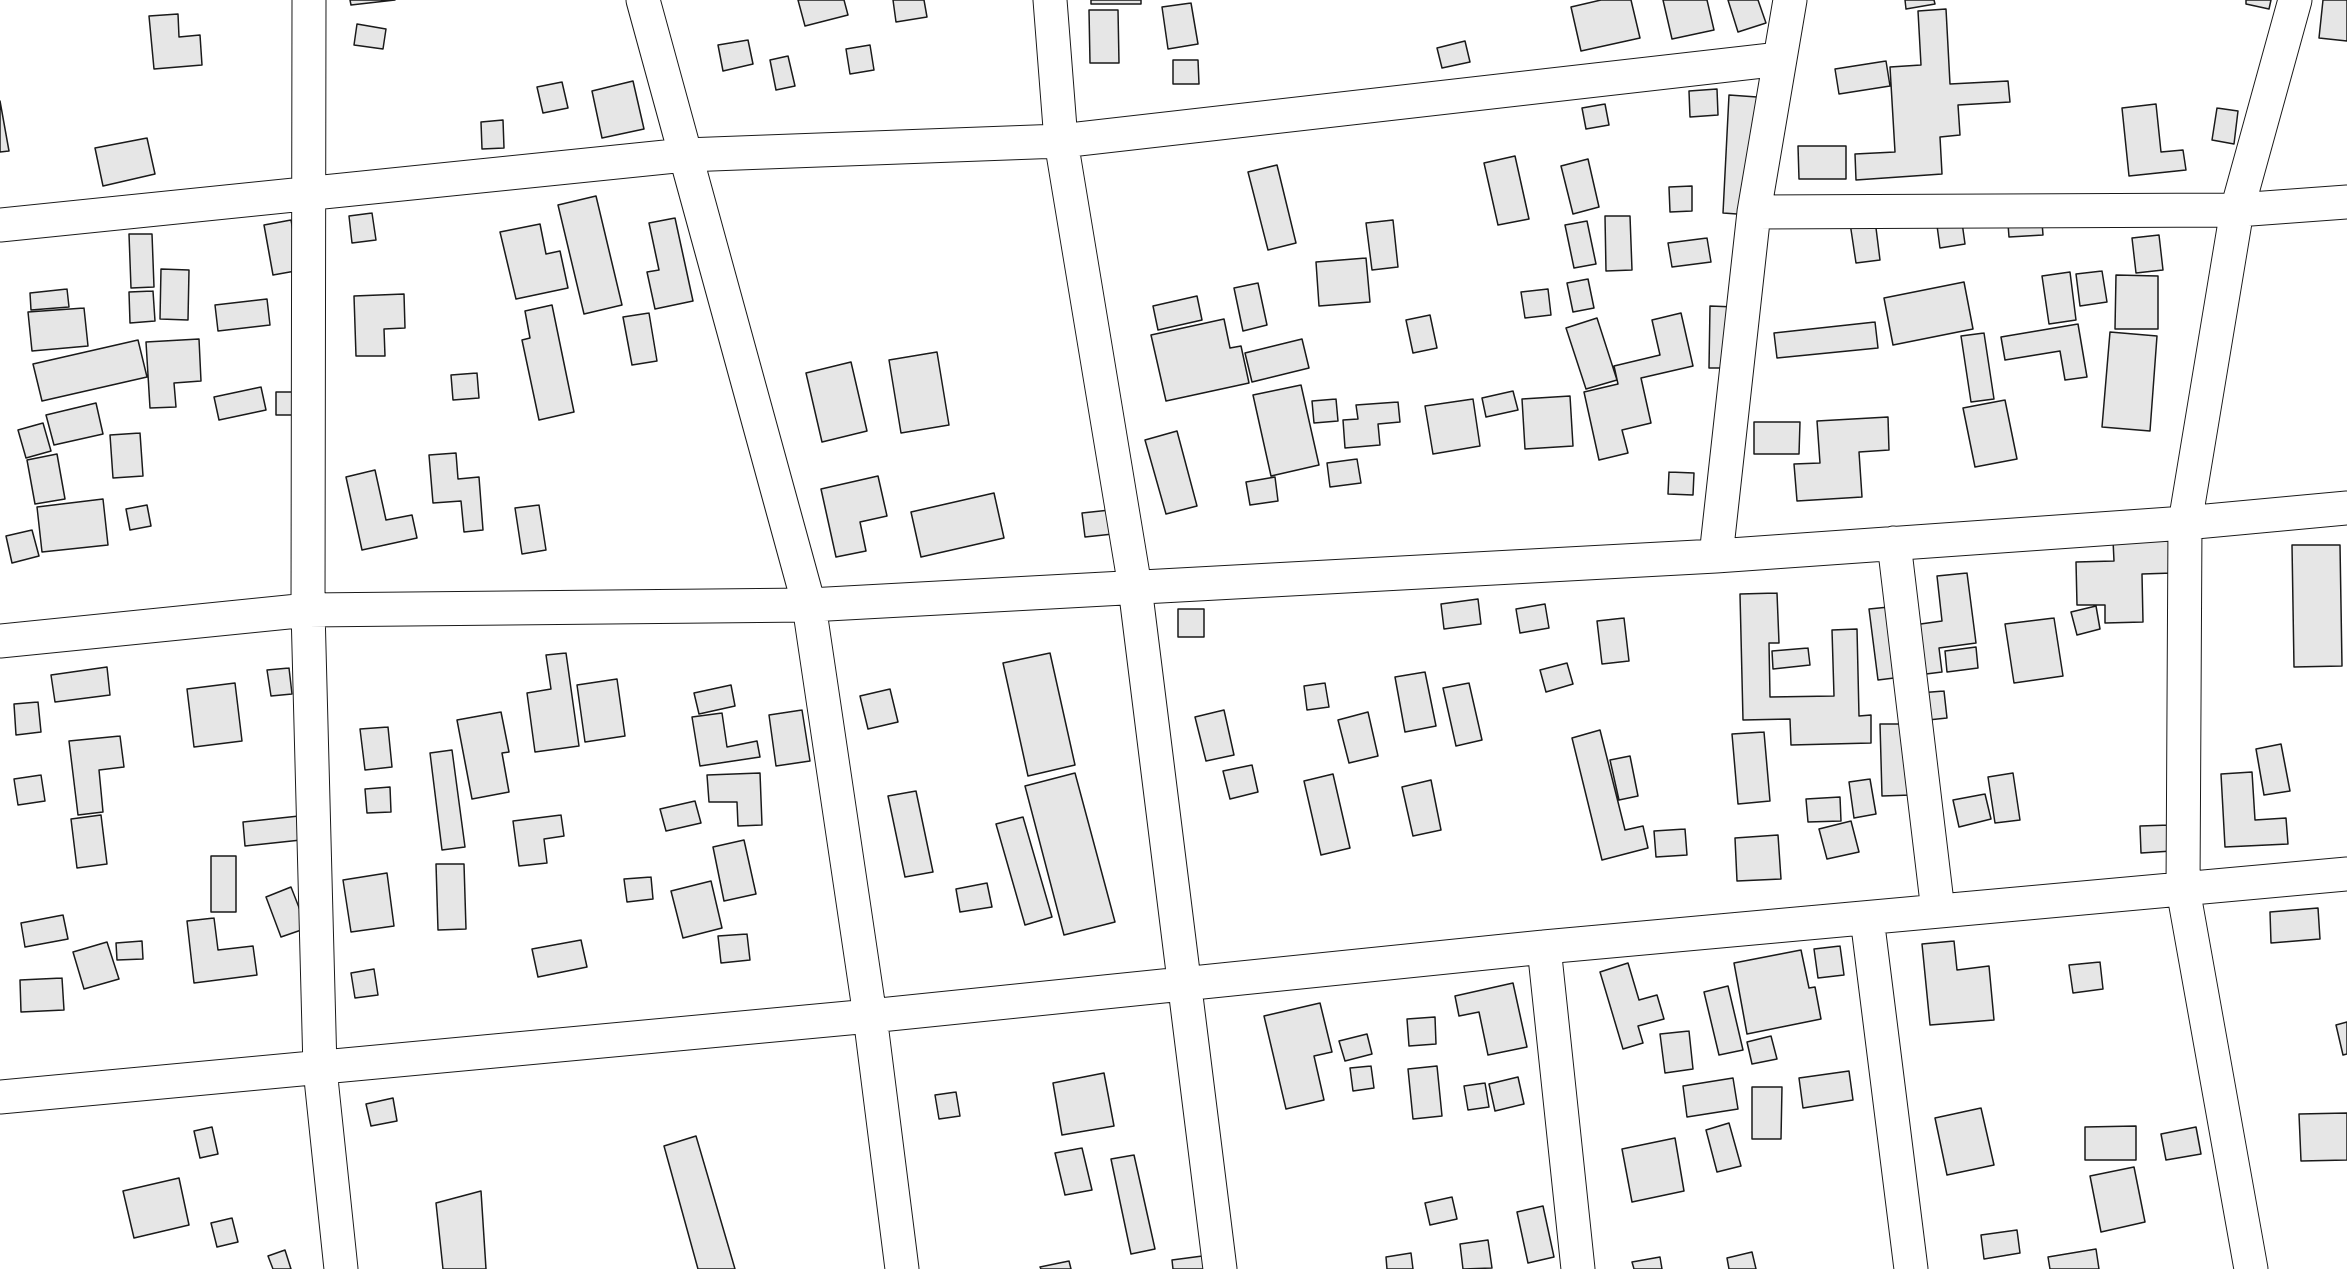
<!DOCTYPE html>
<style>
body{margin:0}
canvas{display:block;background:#fff}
</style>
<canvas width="2347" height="1269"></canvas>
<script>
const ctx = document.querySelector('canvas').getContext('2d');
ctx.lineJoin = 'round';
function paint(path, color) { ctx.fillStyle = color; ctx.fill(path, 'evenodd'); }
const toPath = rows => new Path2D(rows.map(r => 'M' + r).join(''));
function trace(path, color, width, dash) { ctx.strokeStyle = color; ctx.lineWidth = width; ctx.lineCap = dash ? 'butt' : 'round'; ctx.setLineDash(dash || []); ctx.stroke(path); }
const building = toPath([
 [350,0,395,0,351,5,350,0],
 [798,0,844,0,848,15,805,26,798,0],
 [893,0,924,0,927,17,896,22,893,0],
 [1091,0,1141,0,1141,4,1091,4,1091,0],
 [1601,0,1631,0,1640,38,1581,51,1571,7,1601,0],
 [1663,0,1707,0,1714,30,1672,39,1663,0],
 [1728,0,1758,0,1766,23,1738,32,1728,0],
 [1905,0,1934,0,1935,4,1906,9,1905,0],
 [2246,0,2271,0,2269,9,2246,4,2246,0],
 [2323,0,2347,0,2347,41,2319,38,2323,0],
 [1191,3,1198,44,1168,49,1162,7,1191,3],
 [1946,9,1950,84,2008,81,2010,102,1958,105,1960,135,1940,137,1942,174,1856,180,1855,154,1895,152,1890,67,1921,65,1918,11,1946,9],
 [1089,10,1118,10,1119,63,1090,63,1089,10],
 [178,14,179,37,200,35,202,65,154,69,149,16,178,14],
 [357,24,386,29,383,49,354,45,357,24],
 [748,40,753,64,723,71,718,45,748,40],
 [1465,41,1470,62,1442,68,1437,48,1465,41],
 [870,45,874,70,850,74,846,49,870,45],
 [788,56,795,86,776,90,770,60,788,56],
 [1173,60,1198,60,1199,84,1173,84,1173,60],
 [1886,61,1890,86,1839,94,1835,69,1886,61],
 [633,81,644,129,602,138,592,91,633,81],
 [562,82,568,108,543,113,537,87,562,82],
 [1717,89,1718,115,1690,117,1689,91,1717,89],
 [1729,95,1757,97,1751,215,1723,213,1729,95],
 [0,101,9,151,0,152,0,101],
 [1605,104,1609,125,1586,129,1582,108,1605,104],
 [2156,104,2161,152,2183,150,2186,170,2129,176,2122,108,2156,104],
 [2217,108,2238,111,2234,144,2212,140,2217,108],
 [503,120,504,148,482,149,481,122,503,120],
 [147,138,155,174,103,186,95,148,147,138],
 [1798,146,1846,146,1846,179,1799,179,1798,146],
 [1515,156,1529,219,1498,225,1484,163,1515,156],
 [1588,159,1599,207,1573,214,1561,166,1588,159],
 [1277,165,1296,243,1268,250,1248,172,1277,165],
 [1692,186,1692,211,1670,212,1669,187,1692,186],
 [596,196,622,305,584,314,558,205,596,196],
 [2041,209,2043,235,2009,237,2007,211,2041,209],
 [372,213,376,240,352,243,349,216,372,213],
 [1961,215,1965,244,1940,248,1936,218,1961,215],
 [1605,216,1630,216,1632,270,1606,271,1605,216],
 [675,218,693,301,655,309,647,272,659,270,649,223,675,218],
 [291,220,301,270,273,275,264,225,291,220],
 [1393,220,1398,267,1372,270,1366,223,1393,220],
 [1875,220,1880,260,1856,263,1850,223,1875,220],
 [1587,221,1596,264,1574,268,1565,225,1587,221],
 [540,224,546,254,560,251,568,288,516,299,500,232,540,224],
 [129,234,152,234,154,287,131,288,129,234],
 [2159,235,2163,270,2136,273,2132,238,2159,235],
 [1707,238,1711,262,1672,267,1668,243,1707,238],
 [1366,258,1370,302,1319,306,1316,262,1366,258],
 [161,269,189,270,188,320,160,319,161,269],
 [2102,271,2107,302,2080,306,2076,274,2102,271],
 [2070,272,2076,320,2049,324,2042,276,2070,272],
 [2116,275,2158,276,2158,329,2115,329,2116,275],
 [1588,279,1594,308,1573,312,1567,283,1588,279],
 [1964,282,1973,329,1893,345,1884,298,1964,282],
 [1258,283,1267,325,1243,331,1234,288,1258,283],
 [67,289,69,307,31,310,30,293,67,289],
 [1548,289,1551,315,1525,318,1521,292,1548,289],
 [153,291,155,321,130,323,129,292,153,291],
 [404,294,405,328,384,329,385,356,356,356,354,296,404,294],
 [1197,296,1202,320,1158,330,1153,306,1197,296],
 [267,299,270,325,218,331,215,305,267,299],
 [552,305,574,412,539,420,522,340,530,338,525,311,552,305],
 [1710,306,1735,307,1733,368,1709,368,1710,306],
 [84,308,88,346,32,351,28,312,84,308],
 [649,313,657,361,632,365,623,317,649,313],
 [1681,313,1693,366,1641,378,1651,423,1622,430,1628,453,1599,460,1584,392,1618,384,1614,366,1660,355,1652,320,1681,313],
 [1430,315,1437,348,1413,353,1406,320,1430,315],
 [1597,318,1617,380,1586,389,1566,328,1597,318],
 [1224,319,1230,348,1241,346,1249,383,1166,401,1151,335,1224,319],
 [1875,322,1878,348,1777,358,1774,333,1875,322],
 [2078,324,2087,377,2065,380,2060,351,2005,360,2001,337,2078,324],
 [2110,332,2157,336,2150,431,2102,427,2110,332],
 [1984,333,1994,399,1971,402,1961,336,1984,333],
 [199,339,201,381,174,383,176,407,150,408,146,342,199,339],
 [1302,339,1309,368,1252,382,1245,353,1302,339],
 [138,340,147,377,42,401,33,364,138,340],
 [937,352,949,425,901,433,889,360,937,352],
 [851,362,867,431,822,442,806,373,851,362],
 [477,373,479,398,453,400,451,375,477,373],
 [1301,385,1319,465,1271,476,1253,395,1301,385],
 [261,387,266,410,219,420,214,397,261,387],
 [1513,391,1518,410,1486,417,1482,398,1513,391],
 [276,392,304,392,303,415,276,415,276,392],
 [1570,396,1573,446,1525,449,1522,399,1570,396],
 [1336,399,1338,421,1314,423,1312,401,1336,399],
 [1473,399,1480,446,1433,454,1425,406,1473,399],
 [2005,400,2017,459,1975,467,1963,408,2005,400],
 [1398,402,1400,422,1378,424,1380,445,1345,448,1343,420,1358,419,1356,405,1398,402],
 [96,403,103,434,54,445,46,415,96,403],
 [1888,417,1889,450,1859,452,1862,497,1797,501,1794,464,1820,463,1817,421,1888,417],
 [1754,422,1800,422,1799,454,1754,454,1754,422],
 [43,423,51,451,26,458,18,430,43,423],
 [1177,431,1197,506,1166,514,1145,440,1177,431],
 [140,433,143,476,113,478,110,435,140,433],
 [456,453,458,479,479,477,483,530,464,532,461,501,433,503,429,455,456,453],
 [57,454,65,499,35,504,27,460,57,454],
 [1357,459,1361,483,1330,487,1327,463,1357,459],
 [375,470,386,520,412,515,417,538,362,550,346,477,375,470],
 [1669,472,1694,473,1693,495,1668,494,1669,472],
 [878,476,887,516,860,522,866,551,836,557,821,489,878,476],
 [1275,477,1278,501,1250,505,1246,482,1275,477],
 [994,493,1004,538,921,557,911,512,994,493],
 [103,499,108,545,42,552,37,507,103,499],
 [147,505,151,526,130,530,126,509,147,505],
 [539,505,546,550,522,554,515,508,539,505],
 [1110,510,1113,534,1085,537,1082,513,1110,510],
 [32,530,39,556,12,563,6,536,32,530],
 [2172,539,2173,573,2142,574,2143,622,2105,623,2105,605,2077,605,2076,562,2114,561,2113,540,2172,539],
 [2292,545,2340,545,2342,666,2294,667,2292,545],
 [1967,573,1976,643,1939,648,1942,672,1878,680,1869,609,1889,607,1892,628,1942,621,1937,576,1967,573],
 [1777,593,1779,643,1769,643,1770,697,1834,696,1832,630,1857,629,1859,716,1871,715,1871,743,1791,745,1790,719,1743,720,1740,594,1777,593],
 [1478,599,1481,624,1444,629,1441,604,1478,599],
 [1545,604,1549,628,1520,633,1516,609,1545,604],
 [2096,606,2100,629,2077,635,2071,612,2096,606],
 [1178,609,1204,609,1204,637,1178,637,1178,609],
 [1624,618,1629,661,1602,664,1597,621,1624,618],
 [2054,618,2063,676,2014,683,2005,624,2054,618],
 [1976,647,1978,668,1947,672,1945,651,1976,647],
 [1808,648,1810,665,1773,669,1772,651,1808,648],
 [566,653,579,746,535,752,527,693,551,689,546,655,566,653],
 [1050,653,1075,765,1028,776,1003,663,1050,653],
 [1567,663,1573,684,1546,692,1540,670,1567,663],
 [107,667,110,695,55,702,51,675,107,667],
 [289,668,292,694,271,696,267,670,289,668],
 [1425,672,1436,726,1405,732,1395,677,1425,672],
 [617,679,625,736,585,742,577,685,617,679],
 [235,683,242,741,194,747,187,689,235,683],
 [1325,683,1329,707,1307,710,1304,686,1325,683],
 [1469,683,1482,740,1456,746,1443,688,1469,683],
 [731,685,735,706,699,714,694,693,731,685],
 [890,689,898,722,868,729,860,696,890,689],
 [1944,691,1947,718,1909,722,1906,694,1944,691],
 [38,702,41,732,16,735,14,704,38,702],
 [802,710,810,761,776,766,769,715,802,710],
 [1224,710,1234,755,1206,761,1195,717,1224,710],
 [501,712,509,752,502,753,509,792,472,799,457,720,501,712],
 [1368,712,1378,756,1349,763,1338,720,1368,712],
 [722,713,727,747,757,741,760,757,700,766,692,717,722,713],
 [1880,724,1909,724,1911,795,1882,796,1880,724],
 [388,727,392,767,365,770,360,729,388,727],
 [1600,730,1625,830,1643,826,1648,848,1602,860,1572,738,1600,730],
 [1764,732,1770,801,1738,804,1732,734,1764,732],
 [120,736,124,767,99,770,103,812,78,815,69,741,120,736],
 [2281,744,2290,791,2264,795,2256,749,2281,744],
 [452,750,465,847,442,850,430,753,452,750],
 [1630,756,1638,796,1619,800,1610,760,1630,756],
 [1252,765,1258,792,1230,799,1223,771,1252,765],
 [2252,772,2255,820,2286,818,2288,844,2225,847,2221,774,2252,772],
 [760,773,762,825,738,826,737,802,709,802,707,775,760,773],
 [1075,773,1115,922,1064,935,1025,786,1075,773],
 [2013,773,2020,820,1995,823,1988,777,2013,773],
 [1333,774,1350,848,1321,855,1304,781,1333,774],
 [41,775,45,801,18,805,14,779,41,775],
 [1870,779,1876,814,1854,818,1849,782,1870,779],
 [1431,780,1441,830,1413,836,1402,787,1431,780],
 [390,787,391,812,367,813,365,789,390,787],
 [916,791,933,872,905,877,888,796,916,791],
 [1985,794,1991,819,1959,827,1953,800,1985,794],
 [1840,797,1841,821,1808,822,1806,799,1840,797],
 [695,801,701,823,666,831,660,809,695,801],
 [101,815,107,864,77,868,71,819,101,815],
 [561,815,564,836,544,839,547,863,519,866,513,821,561,815],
 [299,816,301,840,245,846,243,822,299,816],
 [1023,817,1052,917,1025,925,996,824,1023,817],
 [1851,821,1859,852,1827,859,1819,829,1851,821],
 [2170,825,2172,851,2141,853,2140,826,2170,825],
 [1685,829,1687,855,1656,857,1654,831,1685,829],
 [1778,835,1781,879,1737,881,1735,838,1778,835],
 [744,840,756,894,724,901,713,847,744,840],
 [211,856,236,856,236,912,211,912,211,856],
 [436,864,464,864,466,929,438,930,436,864],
 [387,873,394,926,351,932,343,880,387,873],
 [651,877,653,899,627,902,624,879,651,877],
 [711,881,722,928,683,938,671,891,711,881],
 [987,883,992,907,960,912,956,889,987,883],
 [291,887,307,928,281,937,266,897,291,887],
 [2318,908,2320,939,2271,943,2270,912,2318,908],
 [63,915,68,939,25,947,21,923,63,915],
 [214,918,218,950,253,946,257,975,194,983,187,921,214,918],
 [747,934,750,960,721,963,718,936,747,934],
 [581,940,587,967,538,977,532,949,581,940],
 [142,941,143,959,117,960,116,943,142,941],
 [1954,941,1957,970,1989,966,1994,1020,1930,1025,1922,944,1954,941],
 [107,942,119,979,84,989,73,952,107,942],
 [1840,946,1844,975,1818,978,1814,949,1840,946],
 [1801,950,1809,988,1815,987,1821,1019,1747,1034,1734,963,1801,950],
 [2100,962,2103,989,2073,993,2069,965,2100,962],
 [1628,963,1639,1000,1657,995,1664,1019,1638,1026,1643,1043,1623,1049,1600,972,1628,963],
 [374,969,378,995,355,998,351,973,374,969],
 [62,978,64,1010,21,1012,20,980,62,978],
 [1513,983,1527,1047,1488,1055,1479,1012,1459,1016,1455,996,1513,983],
 [1728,986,1743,1050,1719,1055,1704,992,1728,986],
 [1320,1003,1332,1052,1314,1056,1324,1100,1286,1109,1264,1016,1320,1003],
 [1435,1017,1436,1044,1409,1046,1407,1019,1435,1017],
 [2347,1022,2347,1054,2343,1055,2336,1025,2347,1022],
 [1689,1031,1693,1069,1665,1073,1660,1034,1689,1031],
 [1367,1034,1372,1054,1345,1061,1339,1041,1367,1034],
 [1771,1036,1777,1059,1752,1064,1747,1042,1771,1036],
 [1371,1066,1374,1088,1353,1091,1350,1068,1371,1066],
 [1437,1066,1442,1116,1413,1119,1408,1069,1437,1066],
 [1849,1071,1853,1100,1803,1108,1799,1078,1849,1071],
 [1104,1073,1114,1126,1062,1135,1053,1083,1104,1073],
 [1518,1077,1524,1104,1495,1111,1489,1084,1518,1077],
 [1733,1078,1738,1109,1687,1117,1683,1086,1733,1078],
 [1485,1083,1489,1107,1468,1110,1464,1086,1485,1083],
 [1752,1087,1782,1087,1781,1139,1752,1139,1752,1087],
 [956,1092,960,1116,939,1119,935,1095,956,1092],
 [393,1098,397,1121,371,1126,366,1104,393,1098],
 [1981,1108,1994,1165,1947,1175,1935,1118,1981,1108],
 [2347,1113,2347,1160,2301,1161,2299,1114,2347,1113],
 [1729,1123,1741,1166,1717,1172,1706,1130,1729,1123],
 [2136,1126,2136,1160,2085,1160,2085,1127,2136,1126],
 [212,1127,218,1154,200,1158,194,1131,212,1127],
 [2196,1127,2201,1154,2166,1160,2161,1134,2196,1127],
 [696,1136,735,1269,698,1269,664,1146,696,1136],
 [1675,1138,1684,1191,1632,1202,1622,1149,1675,1138],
 [1082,1148,1092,1190,1065,1195,1055,1153,1082,1148],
 [1134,1155,1155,1249,1131,1254,1111,1159,1134,1155],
 [2134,1167,2145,1222,2101,1232,2090,1176,2134,1167],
 [179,1178,189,1225,134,1238,123,1191,179,1178],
 [481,1191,486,1269,443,1269,436,1203,481,1191],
 [1452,1197,1457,1219,1430,1225,1425,1203,1452,1197],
 [1543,1206,1554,1257,1528,1263,1517,1212,1543,1206],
 [232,1218,238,1242,217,1247,211,1223,232,1218],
 [2017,1230,2020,1253,1984,1259,1981,1235,2017,1230],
 [1488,1240,1492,1268,1463,1269,1460,1244,1488,1240],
 [2096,1249,2099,1269,2050,1269,2048,1257,2096,1249],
 [285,1250,291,1269,273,1269,268,1256,285,1250],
 [1752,1252,1756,1269,1729,1269,1727,1258,1752,1252],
 [1411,1253,1413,1269,1387,1269,1386,1257,1411,1253],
 [1210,1255,1212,1269,1173,1269,1172,1260,1210,1255],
 [1660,1257,1662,1269,1634,1269,1632,1262,1660,1257],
 [1069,1261,1071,1269,1041,1269,1040,1267,1069,1261]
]);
paint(building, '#e6e6e6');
trace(building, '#1a1a1a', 1.5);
const minor = toPath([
 [309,0,308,610,320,1069,341,1269],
 [643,0,809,605,870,1016,902,1269],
 [1050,0,1061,141,1135,587,1220,1269],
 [1754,212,2237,210,2347,202],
 [0,225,685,155,1061,141,1780,59],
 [1894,543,1938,911],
 [1716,556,1754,212,1790,0],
 [0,641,308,610,809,605,1716,556,2185,523,2347,508],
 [1867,918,1911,1269],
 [1544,947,1578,1269],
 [0,1097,870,1016,1544,947,2347,874],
 [2251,1269,2183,889,2185,523,2237,210,2295,0]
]);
trace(minor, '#1a1a1a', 35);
trace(minor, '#fff', 33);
</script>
